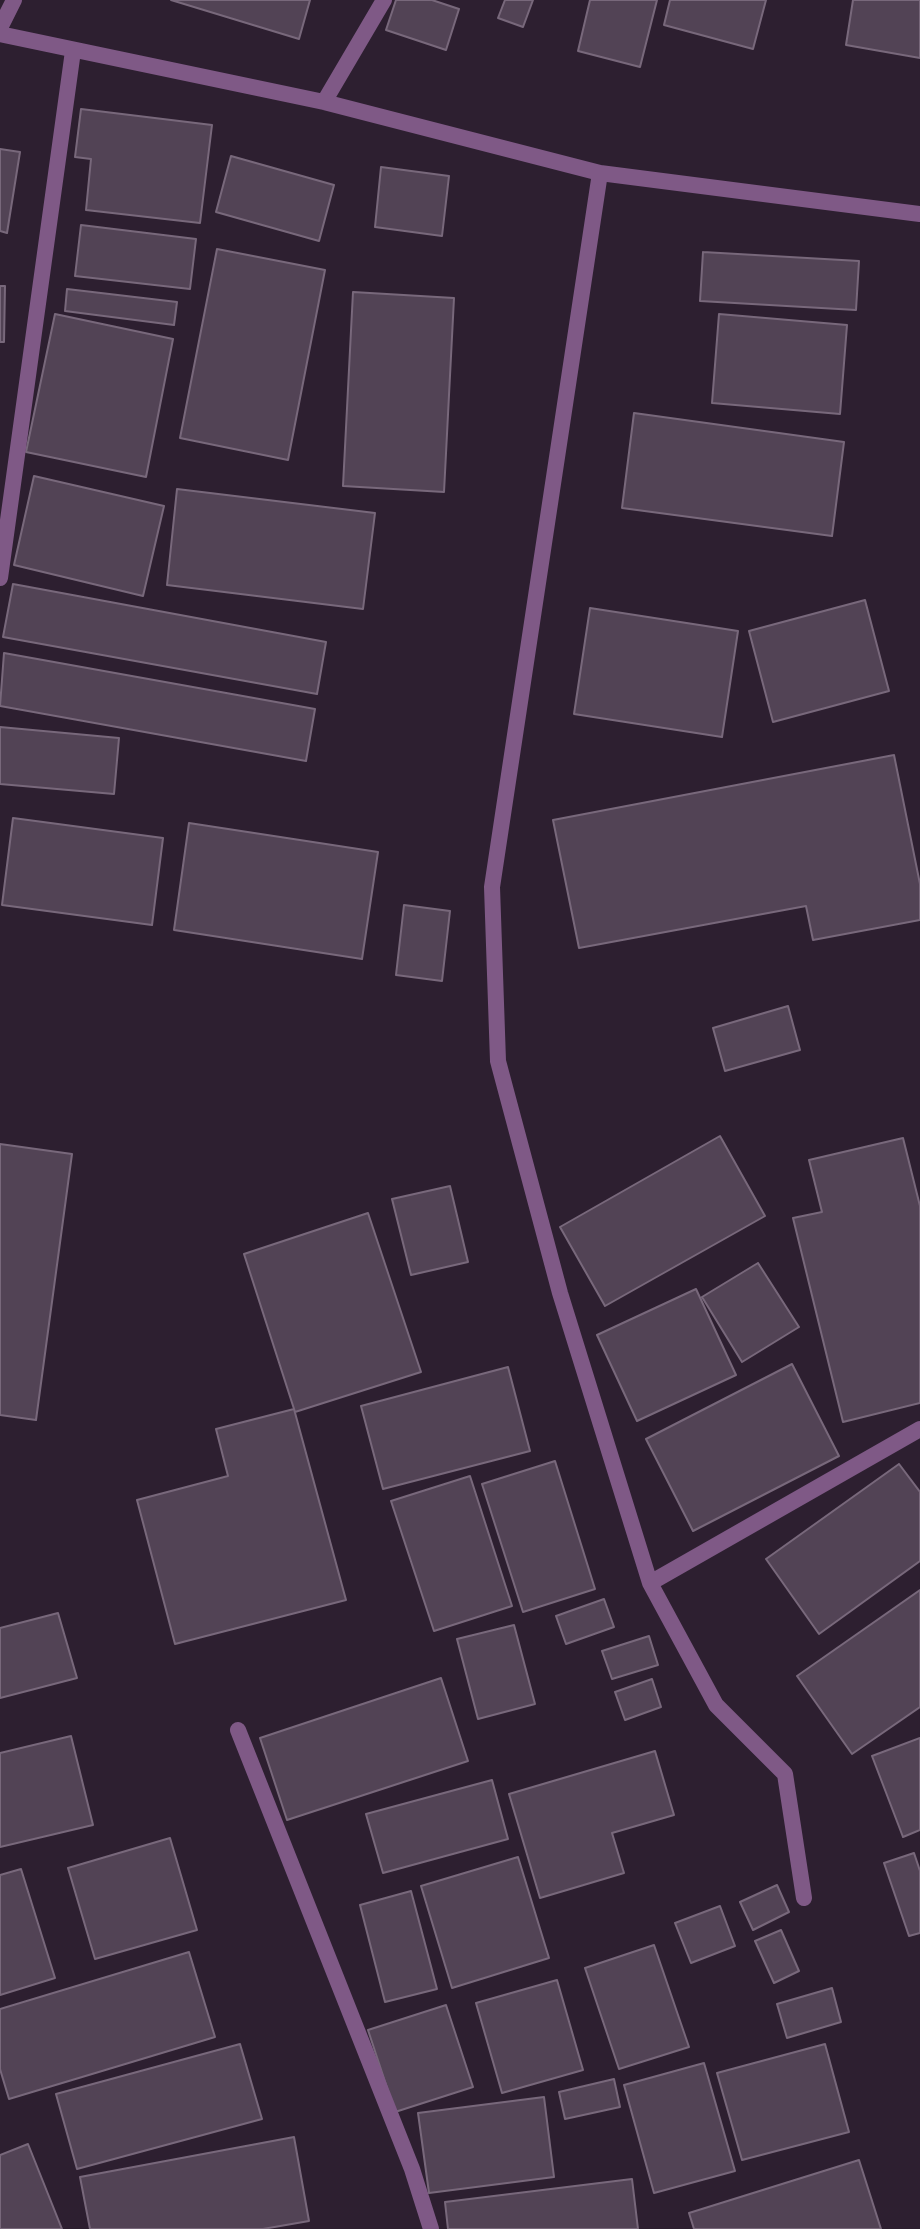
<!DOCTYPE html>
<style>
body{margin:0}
canvas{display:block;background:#2d1f30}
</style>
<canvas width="920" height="2229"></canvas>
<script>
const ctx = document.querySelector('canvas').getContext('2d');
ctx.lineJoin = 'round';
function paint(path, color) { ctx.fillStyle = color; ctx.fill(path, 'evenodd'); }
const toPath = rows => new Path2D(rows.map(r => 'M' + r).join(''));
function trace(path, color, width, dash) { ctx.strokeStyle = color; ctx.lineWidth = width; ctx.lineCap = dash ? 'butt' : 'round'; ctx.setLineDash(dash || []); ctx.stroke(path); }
const building = toPath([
 [171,0,310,0,299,39,171,0],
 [396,0,432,0,459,9,446,50,386,30,396,0],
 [505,0,533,0,523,27,498,18,505,0],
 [590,0,657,0,640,67,578,51,590,0],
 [670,0,766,0,753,49,664,25,670,0],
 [853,0,920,0,920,58,846,45,853,0],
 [81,109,212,125,200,223,86,210,91,159,75,157,81,109],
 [0,149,20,152,7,233,0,231,0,149],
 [231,156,334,185,319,241,216,212,231,156],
 [381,167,449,176,442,236,375,227,381,167],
 [81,225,196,239,190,289,75,276,81,225],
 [217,249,325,270,288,460,180,438,217,249],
 [703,252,859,261,856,310,700,301,703,252],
 [0,286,5,286,4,342,0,342,0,286],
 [67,289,177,302,174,325,65,311,67,289],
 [353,292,454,298,444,492,343,486,353,292],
 [55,314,173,339,146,477,26,452,55,314],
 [719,314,847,325,840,414,712,403,719,314],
 [634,413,844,442,832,536,622,508,634,413],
 [34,476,164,506,143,596,14,565,34,476],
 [177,489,375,513,363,609,167,585,177,489],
 [13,584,326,642,317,694,3,637,13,584],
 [865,600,889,691,773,722,749,631,865,600],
 [590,608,738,631,722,737,574,714,590,608],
 [4,653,315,709,306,761,0,706,4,653],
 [0,727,119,738,114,794,0,784,0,727],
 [894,755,920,884,920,920,813,940,806,906,579,948,553,820,894,755],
 [13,818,163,838,152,925,2,905,13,818],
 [189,823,378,852,362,959,174,930,189,823],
 [404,905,450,911,442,981,396,975,404,905],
 [788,1006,800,1050,725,1071,713,1028,788,1006],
 [720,1136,765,1216,605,1306,560,1227,720,1136],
 [903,1138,920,1206,920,1403,843,1422,793,1218,822,1212,809,1160,903,1138],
 [0,1144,72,1154,36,1420,0,1415,0,1144],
 [450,1186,468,1262,411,1275,392,1199,450,1186],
 [368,1213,421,1372,295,1412,244,1254,368,1213],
 [758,1263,799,1327,742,1362,702,1297,758,1263],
 [696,1289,736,1375,637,1421,597,1335,696,1289],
 [792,1364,839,1456,693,1531,646,1439,792,1364],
 [508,1367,530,1451,383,1489,361,1406,508,1367],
 [294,1409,346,1600,175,1644,137,1500,228,1476,216,1429,294,1409],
 [555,1461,595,1589,523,1612,482,1484,555,1461],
 [899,1464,920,1492,920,1561,819,1634,766,1559,899,1464],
 [470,1476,512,1606,434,1631,391,1501,470,1476],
 [920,1590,920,1707,852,1754,797,1676,920,1590],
 [604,1599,614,1627,566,1644,556,1616,604,1599],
 [58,1613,77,1678,0,1698,0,1628,58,1613],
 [514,1625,535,1704,478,1719,457,1639,514,1625],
 [649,1636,658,1665,612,1679,602,1651,649,1636],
 [441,1678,468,1761,287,1820,260,1738,441,1678],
 [652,1679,661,1707,625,1720,615,1692,652,1679],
 [71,1736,93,1825,0,1847,0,1753,71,1736],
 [920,1738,920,1830,903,1837,872,1756,920,1738],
 [655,1751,674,1815,612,1833,624,1873,540,1898,509,1794,655,1751],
 [492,1780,508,1839,383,1873,366,1814,492,1780],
 [170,1838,197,1930,95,1959,68,1868,170,1838],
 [914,1853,920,1871,920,1933,909,1936,884,1863,914,1853],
 [518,1857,549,1958,452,1988,421,1886,518,1857],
 [21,1869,55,1978,0,1995,0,1875,21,1869],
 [777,1885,789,1912,753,1930,740,1902,777,1885],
 [411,1891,437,1989,385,2002,360,1905,411,1891],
 [720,1906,735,1946,691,1963,675,1923,720,1906],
 [781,1930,799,1971,774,1983,755,1941,781,1930],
 [654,1945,689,2047,619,2069,585,1968,654,1945],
 [189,1952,215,2037,9,2099,0,2069,0,2009,189,1952],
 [557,1980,583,2070,502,2093,476,2003,557,1980],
 [832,1988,841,2022,787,2038,777,2004,832,1988],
 [446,2005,473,2087,395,2112,368,2030,446,2005],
 [240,2044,262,2119,77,2169,56,2094,240,2044],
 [825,2044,849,2132,742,2160,717,2073,825,2044],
 [704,2063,735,2171,654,2193,624,2085,704,2063],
 [614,2079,620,2107,565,2119,559,2092,614,2079],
 [544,2097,554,2177,429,2193,418,2113,544,2097],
 [294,2137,309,2221,263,2229,90,2229,80,2177,294,2137],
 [28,2144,62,2229,0,2229,0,2155,28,2144],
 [859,2160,881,2229,694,2229,689,2213,859,2160],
 [632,2179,638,2229,448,2229,445,2202,632,2179]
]);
paint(building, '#524355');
trace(building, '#78687b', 2);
trace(toPath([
 [0,28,14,0],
 [0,34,324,102,600,173,920,214],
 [324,102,384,0],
 [600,173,492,887,498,1061,560,1293,650,1583,716,1705,785,1774,804,1898],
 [0,578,73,51],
 [650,1583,920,1429],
 [238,1730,412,2169,431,2229]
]), '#7f5986', 16);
</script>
